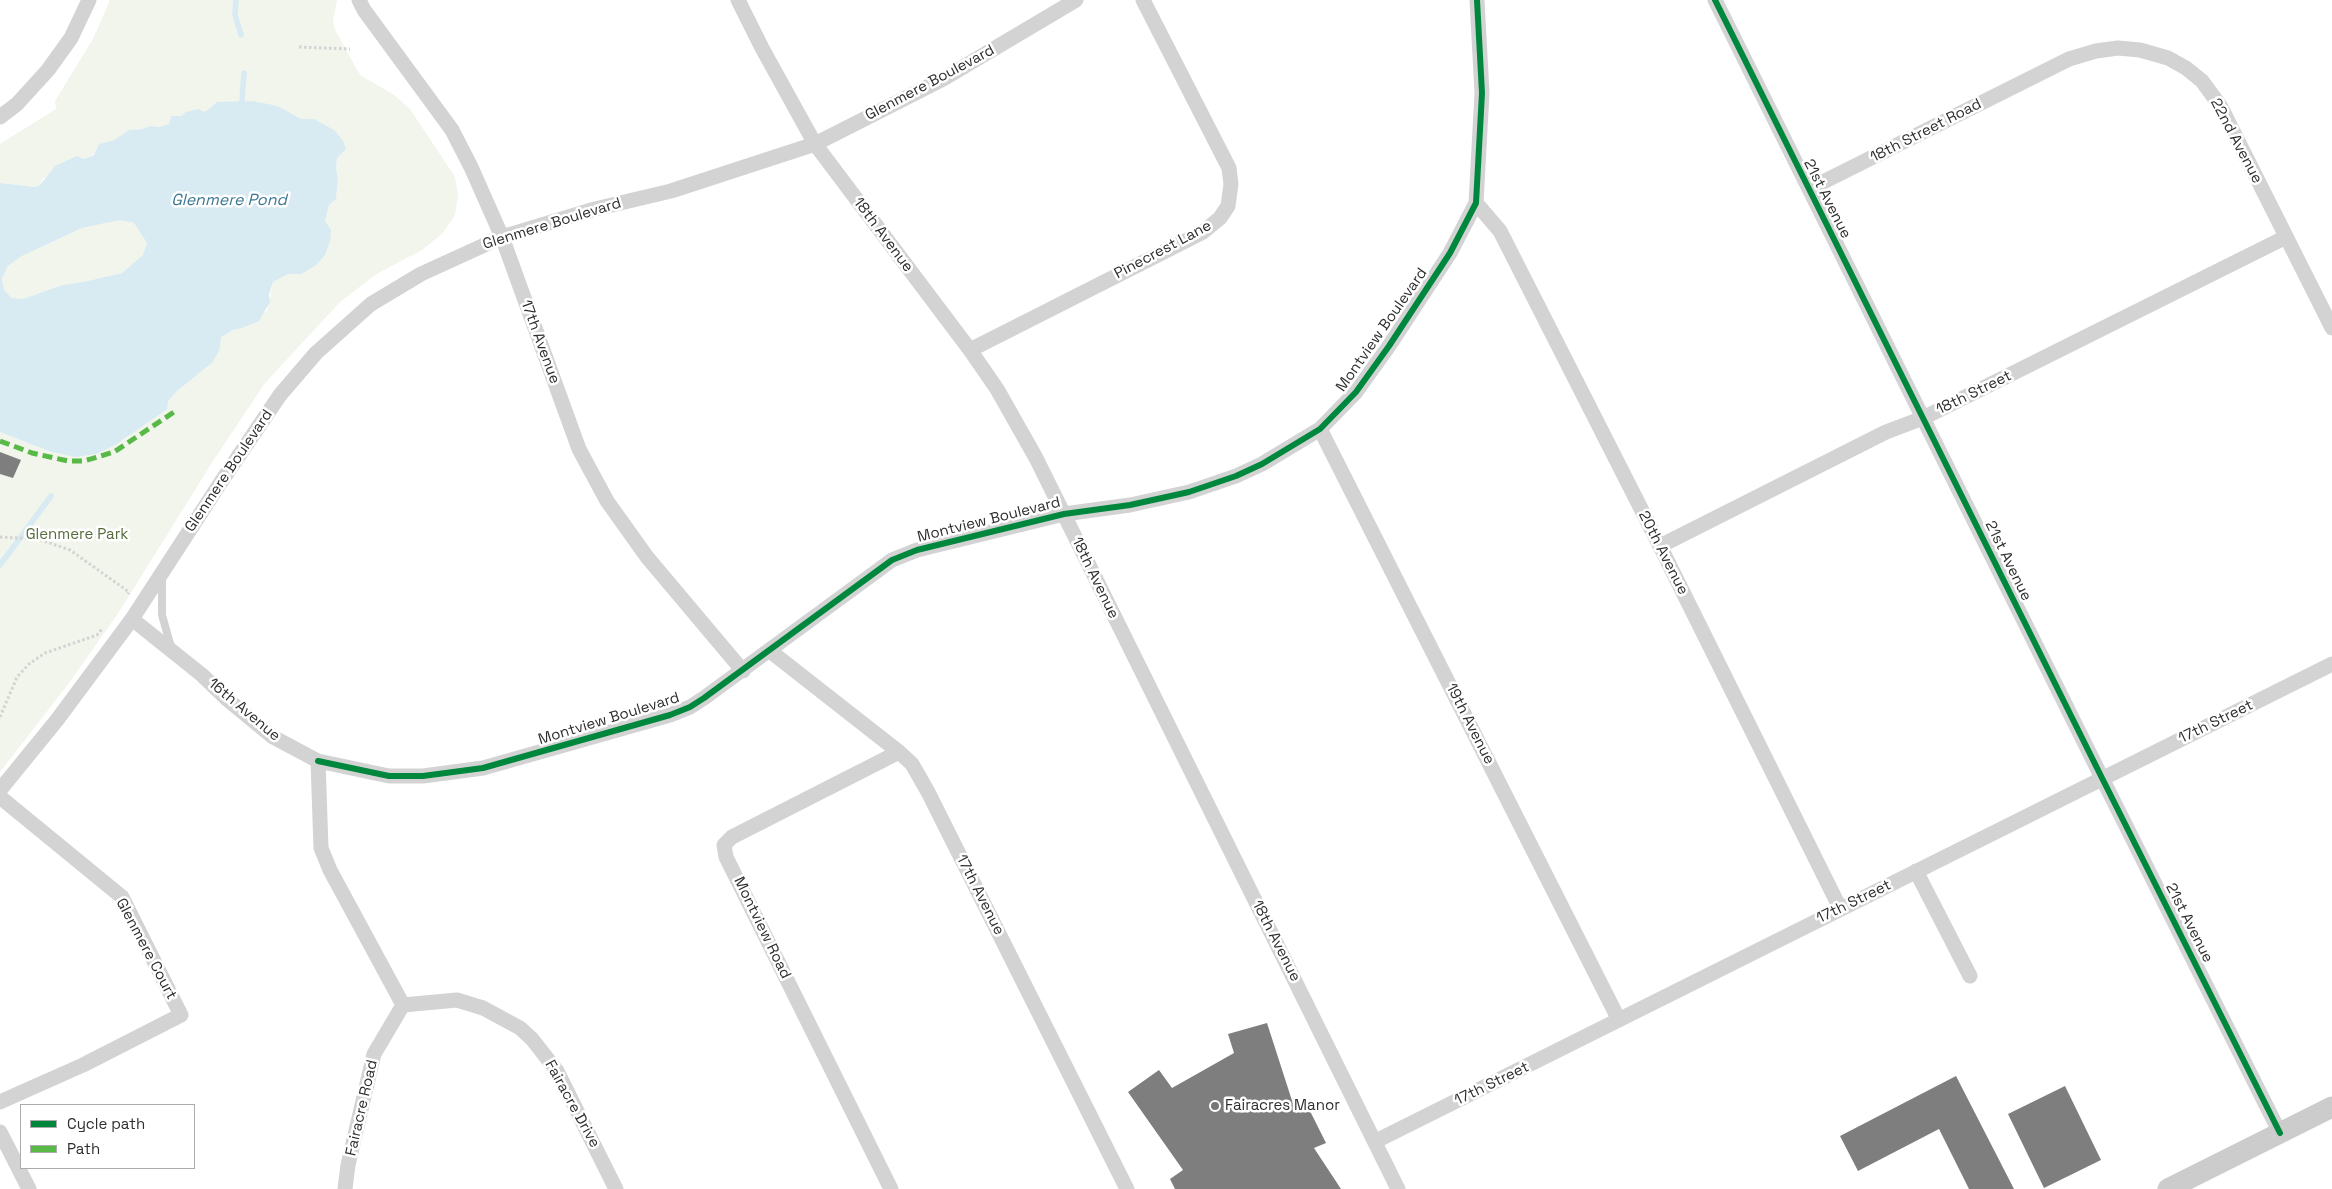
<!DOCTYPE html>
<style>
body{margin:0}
#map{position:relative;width:2332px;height:1189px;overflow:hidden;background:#fff;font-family:"Space Grotesk",sans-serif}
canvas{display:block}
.legend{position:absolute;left:20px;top:1104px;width:175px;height:65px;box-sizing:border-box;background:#fff;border:1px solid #ababab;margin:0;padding:6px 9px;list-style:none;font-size:15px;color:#2e2e2e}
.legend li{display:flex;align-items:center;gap:10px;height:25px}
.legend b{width:25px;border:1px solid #ababab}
</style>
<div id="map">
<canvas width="2332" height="1189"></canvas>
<ul class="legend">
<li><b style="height:6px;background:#00873e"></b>Cycle path</li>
<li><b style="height:6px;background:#58b947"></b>Path</li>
</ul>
</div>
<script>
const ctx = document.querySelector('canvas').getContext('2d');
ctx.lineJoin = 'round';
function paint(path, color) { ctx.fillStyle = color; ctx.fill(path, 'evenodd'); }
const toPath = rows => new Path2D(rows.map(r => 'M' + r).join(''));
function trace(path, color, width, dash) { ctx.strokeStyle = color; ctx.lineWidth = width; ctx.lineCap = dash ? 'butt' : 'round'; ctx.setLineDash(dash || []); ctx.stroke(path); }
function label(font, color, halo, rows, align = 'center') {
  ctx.font = font + ' "Space Grotesk",sans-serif'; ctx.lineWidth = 5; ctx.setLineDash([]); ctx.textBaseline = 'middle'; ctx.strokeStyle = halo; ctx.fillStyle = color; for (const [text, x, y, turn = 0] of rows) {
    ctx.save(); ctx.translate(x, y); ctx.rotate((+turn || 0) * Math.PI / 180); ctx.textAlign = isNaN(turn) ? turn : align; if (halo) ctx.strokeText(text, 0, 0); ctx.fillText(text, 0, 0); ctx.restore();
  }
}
paint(toPath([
 [110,0,337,0,333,21,335,30,360,75,394,95,410,109,455,177,458,195,455,215,443,233,422,250,378,273,341,301,265,383,213,461,119,612,69,683,0,772,0,432,49,451,117,444,127,438,177,391,213,362,220,349,221,337,233,330,242,328,267,311,273,282,288,274,301,274,331,231,325,221,329,205,336,199,338,178,336,169,337,158,314,119,301,119,278,106,230,102,217,102,205,112,186,112,181,116,171,116,169,124,159,127,151,126,142,129,129,130,114,140,99,144,94,154,83,159,77,156,69,160,43,179,40,185,35,187,0,183,0,144,56,109,55,101,93,39],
 [120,220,134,223,147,243,143,255,122,273,83,282,62,285,23,299,12,298,4,290,2,279,8,266,22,256,82,228]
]), '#f1f5ec');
paint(toPath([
 [252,101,278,106,301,119,314,119,334,130,343,141,346,149,337,158,336,169,338,178,336,199,329,205,325,221,331,230,330,241,325,255,316,265,301,274,288,274,273,282,269,295,270,302,259,321,242,328,233,330,221,337,220,349,213,362,177,391,168,401,167,409,117,444,96,454,75,457,49,451,0,432,0,183,35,187,40,185,55,166,77,156,83,159,94,155,99,144,114,140,129,130,142,129,151,126,159,127,169,124,171,116,181,116,186,112,198,109,205,112,217,102],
 [120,220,134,223,147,243,143,255,122,273,83,282,62,285,23,299,12,298,4,290,2,279,8,266,22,256,82,228]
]), '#d8eaf2');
trace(toPath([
 [236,0,235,15,241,35],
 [242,101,244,73],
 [0,565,51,496]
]), '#d8eaf2', 5.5);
paint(toPath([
 [0,452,21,460,13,478,0,474],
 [1267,1023,1296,1113,1308,1107,1326,1143,1314,1148,1341,1189,1175,1189,1170,1179,1183,1170,1128,1092,1159,1070,1172,1088,1234,1053,1228,1034],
 [1956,1076,2014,1189,1969,1189,1939,1129,1858,1171,1840,1136],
 [2065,1086,2101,1160,2044,1188,2008,1114]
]), '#7e7e7e');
trace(toPath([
 [299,47,350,49],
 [0,537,38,539,70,550,129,592,128,594],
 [0,717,17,677,29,664,45,653,97,635,102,629]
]), '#d3d3d3', 3, [2.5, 2.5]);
trace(toPath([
 [162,578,162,615,171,647]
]), '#d3d3d3', 8);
trace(toPath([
 [359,0,364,10,452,130,471,167,502,237,579,449,607,501,647,557,743,671],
 [738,0,762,48,815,144,970,350,997,389,1036,458,1398,1189],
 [1715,0,2102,778,2280,1133],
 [0,117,17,104,48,70,71,38,89,0],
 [1809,189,2069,59,2096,51,2118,48,2140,50,2168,58,2186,68,2202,81,2221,107,2332,328],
 [1476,203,1500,231,1660,546,1840,908],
 [970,350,1203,232,1220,218,1228,206,1231,184,1229,168,1143,0],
 [1320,429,1619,1020],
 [1660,546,1886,432,1923,418,2286,237],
 [132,619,202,675,228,700,273,737,318,761,321,848,330,870,403,1005],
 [770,651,899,752,912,764,928,792,1127,1189],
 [318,761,389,776,423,776,483,768,670,715,690,707,704,698,892,560,917,550,1064,514,1130,505,1189,492,1236,476,1262,464,1320,429,1356,392,1389,346,1450,253,1476,203,1482,93,1477,0],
 [0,790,57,720,132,619,221,482,280,395,316,353,371,304,421,274,502,237,595,209,671,191,815,144,943,79,1076,0],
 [0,797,122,897,181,1015,83,1065,0,1102],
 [1916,871,1970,976],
 [403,1005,457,1000,483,1008,520,1028,532,1039,557,1071,616,1189],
 [0,1132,29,1189],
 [1376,1141,2332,664],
 [345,1189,348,1165,374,1054,403,1005],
 [891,1189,726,857,724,845,732,837,899,752]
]), '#d3d3d3', 15);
trace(toPath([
 [2168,1189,2332,1107]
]), '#ccc', 21);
trace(toPath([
 [0,441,32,453,68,461,84,461,114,452,177,410]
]), '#58b947', 5, [10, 5]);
trace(toPath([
 [1715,0,2102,778,2280,1133],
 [318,761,389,776,423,776,483,768,670,715,690,707,704,698,892,560,917,550,1064,514,1130,505,1189,492,1236,476,1262,464,1320,429,1356,392,1389,346,1450,253,1476,203,1482,93,1477,0]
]), '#00873e', 6);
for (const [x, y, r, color] of [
 [1215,1106,5,"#777"]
]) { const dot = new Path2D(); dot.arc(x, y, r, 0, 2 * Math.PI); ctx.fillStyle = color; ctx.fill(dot); trace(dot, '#fff', 2); }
label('15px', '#2e2e2e', '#fff', [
 ["Glenmere Boulevard",930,83,-28],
 ["18th Street Road",1926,131,-27],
 ["22nd Avenue",2236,141,62],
 ["21st Avenue",1827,199,63],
 ["Glenmere Boulevard",552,224,-17],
 ["18th Avenue",883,235,53],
 ["Pinecrest Lane",1163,250,-28],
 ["Montview Boulevard",1382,330,-55],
 ["17th Avenue",540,342,70],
 ["18th Street",1974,393,-26],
 ["Glenmere Boulevard",229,471,-56],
 ["Montview Boulevard",989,520,-14],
 ["20th Avenue",1663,553,63],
 ["21st Avenue",2008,561,64],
 ["18th Avenue",1095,578,64],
 ["16th Avenue",244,710,40],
 ["Montview Boulevard",609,719,-17],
 ["17th Street",2216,722,-26],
 ["19th Avenue",1470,724,63],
 ["17th Avenue",980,895,63],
 ["17th Street",1854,902,-26],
 ["21st Avenue",2189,923,63],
 ["Montview Road",762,928,64],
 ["18th Avenue",1276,941,63],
 ["Glenmere Court",146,949,62],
 ["17th Street",1492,1084,-26],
 ["Fairacre Drive",572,1104,61],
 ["Fairacre Road",362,1108,-77]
]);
label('15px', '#556b3b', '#fff', [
 ["Glenmere Park",77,535]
]);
label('15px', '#2e2e2e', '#fff', [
 ["Fairacres Manor",1225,1106]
], 'left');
label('italic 16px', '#3b7792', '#fff', [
 ["Glenmere Pond",229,201]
]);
</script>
